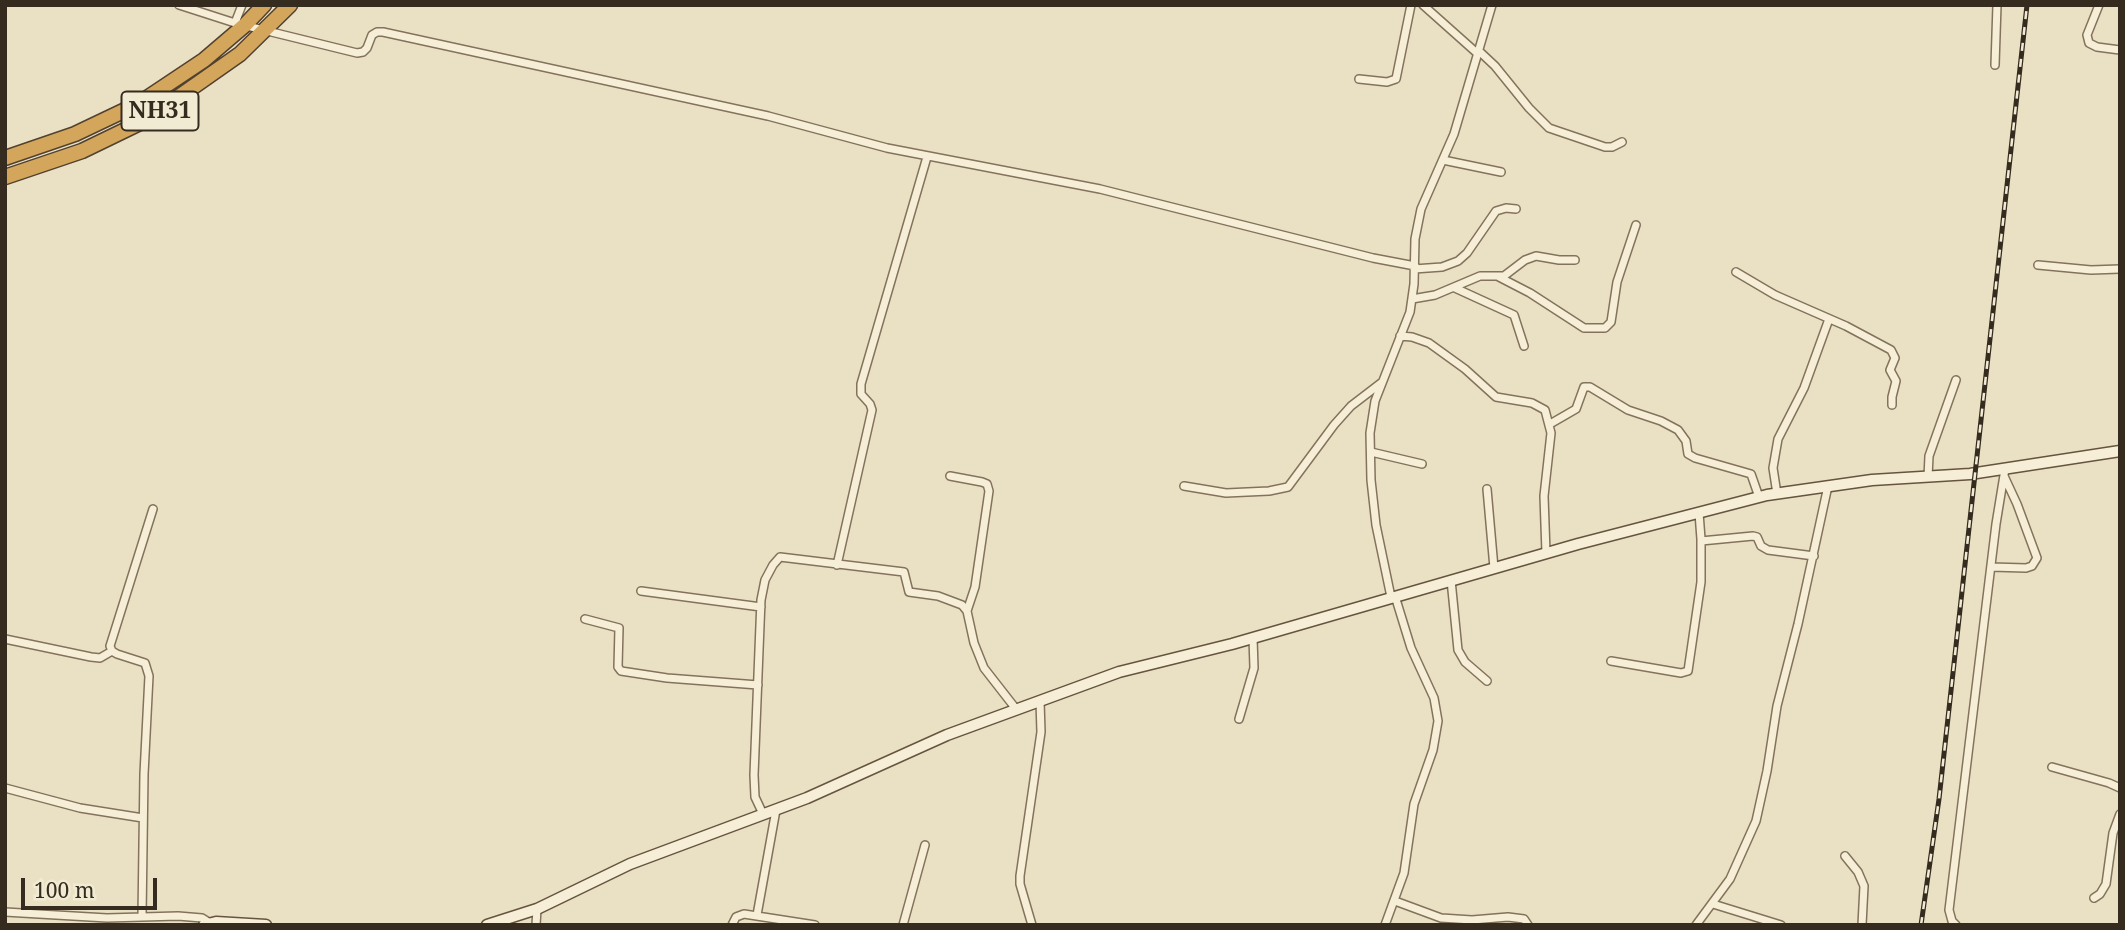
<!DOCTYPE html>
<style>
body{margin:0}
#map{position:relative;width:2125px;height:930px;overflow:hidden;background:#eae1c4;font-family:"Noto Serif",serif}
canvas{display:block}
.frame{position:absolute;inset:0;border:7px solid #352b1f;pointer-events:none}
.scale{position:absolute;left:21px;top:878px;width:136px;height:32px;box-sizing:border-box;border:4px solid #352b1f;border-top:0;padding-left:9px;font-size:21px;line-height:24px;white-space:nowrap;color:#352b1f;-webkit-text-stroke:5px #f2ebd3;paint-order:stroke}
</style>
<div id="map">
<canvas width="2125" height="930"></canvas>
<div class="frame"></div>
<div class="scale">100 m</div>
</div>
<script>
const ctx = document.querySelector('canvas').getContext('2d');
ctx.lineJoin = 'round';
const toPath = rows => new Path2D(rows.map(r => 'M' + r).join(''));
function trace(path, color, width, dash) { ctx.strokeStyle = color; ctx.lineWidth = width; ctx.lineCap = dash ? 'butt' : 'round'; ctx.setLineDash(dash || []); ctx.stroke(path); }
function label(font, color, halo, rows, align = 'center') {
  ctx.font = font + ' "Noto Serif",serif'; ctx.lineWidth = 5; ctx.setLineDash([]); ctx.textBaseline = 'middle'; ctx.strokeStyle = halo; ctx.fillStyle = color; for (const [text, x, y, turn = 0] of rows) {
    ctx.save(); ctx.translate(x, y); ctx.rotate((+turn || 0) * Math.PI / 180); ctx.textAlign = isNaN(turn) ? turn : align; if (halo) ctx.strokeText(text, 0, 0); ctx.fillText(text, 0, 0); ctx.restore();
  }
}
const street = toPath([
 [179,5,235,23,357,53,363,52,367,48,372,35,377,32,383,32,768,116,887,148,1100,189,1373,258,1415,266],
 [1423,5,1478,54],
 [2099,5,2087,35,2089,43,2097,47,2120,50],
 [235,23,242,5],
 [1479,51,1495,66,1529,108,1549,128,1605,147,1612,147,1622,142],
 [1995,65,1997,5],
 [1359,79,1387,82,1396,79,1411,5],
 [1443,160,1501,172],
 [2038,265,2091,270,2120,269],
 [1414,269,1442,267,1458,261,1467,253,1496,211,1506,208,1516,209],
 [1736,272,1775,295,1846,326,1891,350,1895,358,1890,370,1896,381,1892,397,1892,405],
 [1499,277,1530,293,1584,328,1605,328,1611,322,1617,282,1636,225],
 [1455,288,1514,315,1524,346],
 [1412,299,1435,295,1480,276,1504,276,1525,260,1536,256,1559,260,1575,260],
 [1400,336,1412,337,1429,343,1465,369,1496,397,1532,403,1545,410,1551,433,1544,496,1546,553],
 [1550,424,1576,409,1584,387,1590,387,1628,410,1661,421,1678,430,1686,441,1688,454,1695,458,1751,474,1759,497],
 [1371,452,1422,464],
 [950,476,982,482,987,484,989,491,975,587,967,611],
 [1928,477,1929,456,1956,380],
 [1184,486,1226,493,1269,491,1288,487,1334,425,1351,406,1381,383],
 [1487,489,1494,568],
 [1777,494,1773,468,1778,439,1804,388,1829,319],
 [1701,541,1753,536,1757,537,1761,546,1768,550,1814,556],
 [837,565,872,410,870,404,861,394,861,384,927,157],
 [1991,567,2026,568,2032,566,2037,558,2017,504,2004,476],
 [1451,580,1458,650,1465,662,1487,681],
 [641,591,761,607],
 [1391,597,1376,525,1371,480,1370,433,1375,401,1410,312,1414,284,1415,239,1421,209,1454,134,1492,5],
 [585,619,619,628,618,667,621,671,667,678,758,685],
 [5,639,91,657,100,658,112,651],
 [1611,661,1681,673,1688,671,1701,582,1701,539,1699,513],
 [1239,719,1254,668,1253,638],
 [2052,767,2109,783,2120,788],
 [5,788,80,808,143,818],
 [763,814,755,797,754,775,761,600,765,580,773,565,780,557,904,572,909,592,938,596,962,605,967,611,974,643,984,668,1016,709],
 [1845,856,1858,872,1864,886,1862,925],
 [2094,898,2100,894,2106,884,2113,833,2120,814],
 [1395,901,1441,918,1472,920,1508,917,1524,919,1528,925],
 [1713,904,1781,925],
 [5,912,107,918,178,916,202,918,210,923],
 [757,915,776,810],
 [142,917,144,774,149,676,145,663,117,654,112,651,110,646,153,509],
 [536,925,537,909],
 [732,925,736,917,744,914,815,925],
 [903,925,925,845],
 [1032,925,1020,884,1020,876,1041,732,1040,701],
 [1385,925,1404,873,1414,804,1433,750,1438,721,1434,698,1411,648,1395,596],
 [1696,925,1730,879,1756,821,1767,771,1777,706,1798,624,1828,486],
 [1956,925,1952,921,1949,910,1996,524,2005,469]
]);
const secondary = toPath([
 [204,925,216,922,266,925],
 [487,925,537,909,630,864,807,798,947,735,1119,672,1232,644,1578,544,1767,495,1872,480,1970,474,2120,451]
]);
const highway = toPath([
 [5,158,75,134,138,104,204,60,245,25,264,5],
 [5,177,82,151,146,120,240,54,290,5]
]);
trace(street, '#83735c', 10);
trace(secondary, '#65543f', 13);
trace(highway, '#524130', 17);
trace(street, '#f6eed6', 7);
trace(secondary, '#f6eed6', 10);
trace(highway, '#d4a65b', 14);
const rail = toPath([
 [1921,925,1939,799,2027,5]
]);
trace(rail, '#352b1f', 5);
trace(rail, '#f2ebd3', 2.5, [8]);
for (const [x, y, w] of [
 [160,111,77]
]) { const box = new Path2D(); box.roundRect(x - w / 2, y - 19.5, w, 39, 5); ctx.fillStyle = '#f2ebd3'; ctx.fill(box); trace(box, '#352b1f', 2); }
label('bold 23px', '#352b1f', null, [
 ["NH31",160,111]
]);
</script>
